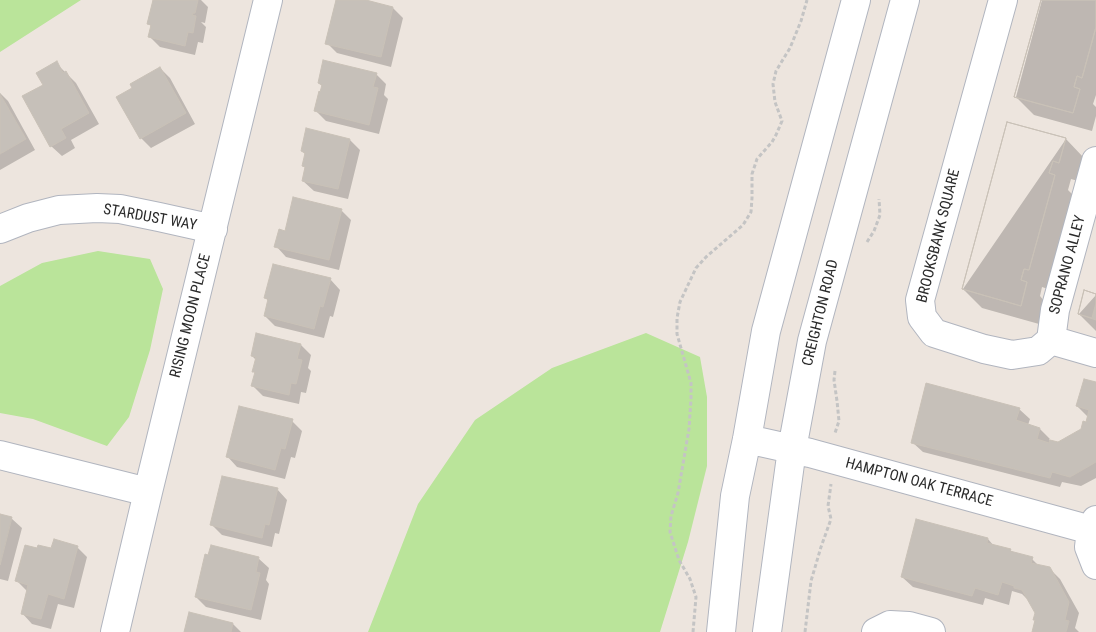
<!DOCTYPE html>
<style>
body{margin:0}
canvas{display:block;background:#ede5de}
</style>
<canvas width="1096" height="632"></canvas>
<script>
const ctx = document.querySelector('canvas').getContext('2d');
ctx.lineJoin = 'round';
function paint(path, color) { ctx.fillStyle = color; ctx.fill(path, 'evenodd'); }
const toPath = rows => new Path2D(rows.map(r => 'M' + r).join(''));
function trace(path, color, width, dash) { ctx.strokeStyle = color; ctx.lineWidth = width; ctx.lineCap = dash ? 'butt' : 'round'; ctx.setLineDash(dash || []); ctx.stroke(path); }
function label(font, color, halo, rows, align = 'center') {
  ctx.font = font + ' "Roboto Condensed",sans-serif'; ctx.lineWidth = 4; ctx.setLineDash([]); ctx.textBaseline = 'middle'; ctx.strokeStyle = halo; ctx.fillStyle = color; for (const [text, x, y, turn = 0] of rows) {
    ctx.save(); ctx.translate(x, y); ctx.rotate((+turn || 0) * Math.PI / 180); ctx.textAlign = isNaN(turn) ? turn : align; if (halo) ctx.strokeText(text, 0, 0); ctx.fillText(text, 0, 0); ctx.restore();
  }
}
paint(toPath([
 [0,0,81,0,0,52],
 [98,251,150,259,163,289,150,350,129,417,107,446,33,419,0,413,0,286,42,263],
 [646,333,700,357,707,397,707,466,688,542,660,632,368,632,418,504,475,420,552,368]
]), '#bae49a');
paint(toPath([
 [154,0,201,0,208,7,205,23,201,22,206,27,203,43,198,42,195,55,160,47,150,37,152,27,149,24],
 [338,0,361,0,393,8,403,18,391,67,337,53,327,43],
 [1042,0,1096,0,1096,95,1093,104,1096,107,1096,116,1092,131,1034,115,1016,97],
 [56,63,76,83,99,124,71,140,75,148,62,156,51,146,45,86],
 [160,68,170,78,195,124,151,148,141,138,118,97,134,89],
 [376,74,386,84,384,95,388,99,379,134,326,121,316,111,323,87,319,83],
 [0,93,8,101,35,150,0,170],
 [307,130,350,140,360,150,348,199,314,191,303,181,306,168,303,165,306,155,302,151],
 [1066,139,1084,158,1078,181,1071,179,1068,190,1073,195,1048,289,1042,287,1040,296,1045,302,1039,324,982,308,963,289],
 [341,210,351,220,339,270,286,257,276,246,286,232],
 [330,279,340,290,333,317,330,316,324,338,275,326,265,316,269,301,265,298],
 [1096,295,1096,331,1079,314],
 [301,345,311,355,308,368,311,371,306,393,301,392,299,404,263,396,253,386,256,374,254,372,256,360,252,356],
 [1096,384,1096,478,1081,486,1062,482,1060,487,923,452,912,442,1019,409,1030,419,1028,425,1040,429,1050,439,1049,440,1058,443,1082,430,1086,424,1088,417,1077,406],
 [292,421,302,431,295,458,291,457,285,479,237,467,227,456],
 [277,489,287,500,279,534,275,533,272,547,222,535,212,525],
 [0,515,11,518,22,528,8,581,0,579],
 [988,539,994,546,1010,550,1014,553,1032,559,1039,566,1049,568,1060,579,1079,613,1075,628,1079,632,1033,632,1036,613,1028,599,1026,598,1022,594,1012,591,1009,605,985,598,983,605,913,587,902,577],
 [77,547,87,557,74,608,58,604,51,629,32,624,22,613,28,592,17,581,38,549,52,550],
 [258,558,269,568,266,580,269,584,261,620,206,607,196,597],
 [233,624,241,632,185,632]
]), '#0003');
const building = toPath([
 [153,0,198,0,195,13,193,13,192,15,196,16,193,33,188,32,185,46,148,37,151,25,147,24,153,0],
 [336,0,366,0,393,7,381,57,325,44,336,0],
 [1041,0,1096,0,1096,27,1082,78,1077,76,1074,87,1080,89,1073,113,1014,97,1041,0],
 [1041,0,1096,0,1096,27,1082,78,1077,76,1074,87,1080,89,1073,113,1014,97,1041,0],
 [323,60,377,73,373,87,378,88,369,125,314,111,319,91,320,92,322,85,318,83,323,60],
 [57,61,63,73,66,71,89,113,61,129,66,138,50,147,22,96,43,85,36,73,57,61],
 [160,67,186,113,140,139,116,97,132,88,130,84,160,67],
 [0,94,26,139,0,154,0,94],
 [1007,122,1066,138,1059,163,1053,161,1049,173,1055,175,1029,270,1024,269,1021,280,1027,282,1021,306,962,289,1007,122],
 [1007,122,1066,138,1059,163,1053,161,1049,173,1055,175,1029,270,1024,269,1021,280,1027,282,1021,306,962,289,1007,122],
 [306,128,350,139,338,189,302,181,305,167,302,166,305,153,301,151,306,128],
 [293,197,342,209,329,260,274,247,279,229,285,231,293,197],
 [273,264,331,278,323,307,320,306,314,329,264,316,268,299,264,298,273,264],
 [1084,290,1096,294,1096,303,1092,318,1078,314,1084,290],
 [1084,290,1096,294,1096,320,1078,314,1084,290],
 [256,333,301,344,297,359,302,360,296,384,291,383,289,395,251,386,255,372,252,372,256,357,251,356,256,333],
 [1084,379,1096,382,1096,462,1070,477,1052,472,1050,478,911,443,926,383,1020,408,1016,420,1040,428,1037,439,1049,443,1050,440,1058,442,1081,429,1083,421,1086,422,1089,410,1076,406,1084,379],
 [239,406,293,419,285,449,281,448,275,470,226,457,239,406],
 [222,476,278,488,269,525,265,524,262,538,210,525,222,476],
 [0,514,12,517,0,565,0,514],
 [916,519,988,538,987,543,1011,549,1010,551,1033,557,1031,563,1050,567,1069,602,1065,620,1069,621,1066,632,1032,632,1035,620,1033,620,1035,613,1022,590,1014,588,1014,586,1002,582,998,595,975,588,972,596,901,577,916,519],
 [54,539,78,546,64,599,48,594,41,619,21,614,28,585,15,581,25,545,37,548,38,545,51,548,54,539],
 [211,545,259,557,256,572,260,573,251,610,195,597,205,554,208,555,211,545],
 [189,612,233,623,231,632,184,632,189,612]
]);
paint(building, '#c6c0b9');
trace(building, '#c9c1b7', 1);
const minor = toPath([
 [1003,0,920,300,922,317,934,333,984,349,1012,355,1038,351,1051,340,1096,353],
 [0,229,28,218,59,210,97,208,120,209,159,217,213,229],
 [1051,340,1055,310,1096,161],
 [747,439,810,453,1091,530],
 [0,455,148,492],
 [1096,520,1091,530,1089,547,1096,565],
 [115,632,148,492,268,0],
 [721,632,735,496,747,439,766,331,856,0],
 [767,632,792,449,812,341,905,0],
 [876,632,890,625,909,626,931,632]
]);
trace(minor, '#b1b5bf', 30);
trace(toPath([
 [867,242,874,231,880,215,879,199],
 [835,371,834,380,837,401,839,421,835,433],
 [693,632,696,597,690,579,679,560,670,532,671,516,678,493,689,429,691,399,691,383,677,334,677,318,680,302,696,268,706,257,743,225,751,212,752,198,752,174,757,159,772,142,776,135,782,121,775,102,773,84,776,71,790,48,801,21,807,0],
 [805,632,811,581,821,547,831,519,828,506,831,484]
]), '#c4c4c4', 3, [4, 2.5]);
trace(minor, '#fff', 28);
label('15px', '#2b2b2b', '#fff', [
 ["STARDUST WAY",150,218,10],
 ["BROOKSBANK SQUARE",939,236,-76],
 ["SOPRANO ALLEY",1068,265,-75],
 ["CREIGHTON ROAD",821,313,-76],
 ["RISING MOON PLACE",191,316,-76],
 ["HAMPTON OAK TERRACE",919,483,15]
]);
</script>
